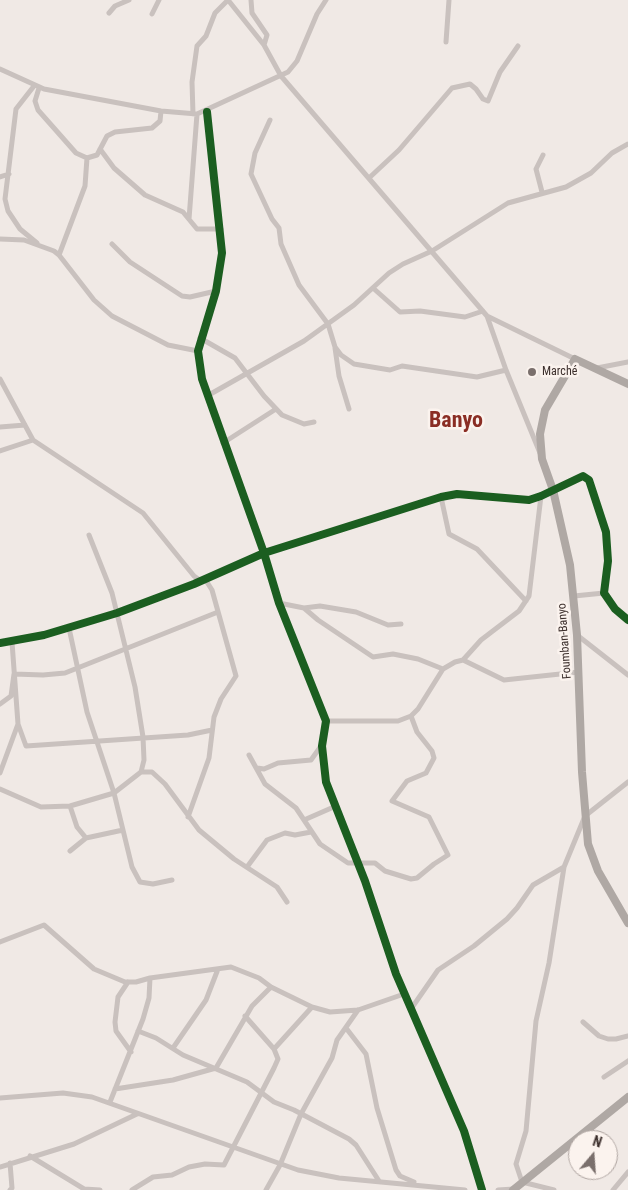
<!DOCTYPE html>
<meta charset="utf-8">
<style>
body{margin:0}
#map{position:relative;width:628px;height:1190px;overflow:hidden;background:#f0e9e5;font-family:"Roboto Condensed",sans-serif}
canvas{display:block}
.north{position:absolute;left:568px;top:1130px;width:50px;height:50px;box-sizing:border-box;background:#fbf3ee;border:1px solid #aea4a0;border-radius:50%;rotate:18deg;font-size:14px;font-weight:700;line-height:20px;text-align:center;color:#3b2e2b}
.north::after{content:'';display:block;margin:auto;width:18px;height:22px;background:#7a6f6c;clip-path:polygon(50% 0,100% 100%,50% 72%,0 100%)}
</style>
<div id="map">
<canvas width="628" height="1190"></canvas>
<div class="north">N</div>
</div>
<script>
const ctx = document.querySelector('canvas').getContext('2d');
ctx.lineJoin = 'round';
const toPath = rows => new Path2D(rows.map(r => 'M' + r).join(''));
function trace(path, color, width, dash) { ctx.strokeStyle = color; ctx.lineWidth = width; ctx.lineCap = dash ? 'butt' : 'round'; ctx.setLineDash(dash || []); ctx.stroke(path); }
function label(font, color, halo, rows, align = 'center') {
  ctx.font = font + ' "Roboto Condensed",sans-serif'; ctx.lineWidth = 5; ctx.setLineDash([]); ctx.textBaseline = 'middle'; ctx.strokeStyle = halo; ctx.fillStyle = color; for (const [text, x, y, turn = 0] of rows) {
    ctx.save(); ctx.translate(x, y); ctx.rotate((+turn || 0) * Math.PI / 180); ctx.textAlign = isNaN(turn) ? turn : align; if (halo) ctx.strokeText(text, 0, 0); ctx.fillText(text, 0, 0); ctx.restore();
  }
}
trace(toPath([
 [228,0,264,45,281,76,487,316,575,359],
 [251,0,252,13,267,35,264,45],
 [109,13,115,6,129,0],
 [152,14,159,0],
 [446,42,449,0],
 [0,69,44,89,161,111,197,114,288,72,297,61,317,14,326,0],
 [34,86,16,109,5,199,8,211,20,229,37,243],
 [39,88,35,101,38,110,76,153,87,158,85,186,59,255],
 [207,112,222,253,216,291,198,351,202,379,264,553,279,603,326,721,322,746,326,782,365,881,396,974,464,1131,482,1190],
 [193,114,192,82,197,46,206,36,215,13,228,0],
 [270,120,255,153,251,174,272,219,279,228,281,244,299,285,328,324,335,347,341,355,354,364,390,370,402,366,477,377,506,370],
 [100,149,114,168,145,195,183,212,197,229,221,229],
 [87,158,97,155,107,136,115,132,152,128,160,121,161,111],
 [0,177,9,174],
 [369,178,399,150,452,88,470,84,476,89,483,99,488,101,500,72,518,46],
 [542,192,536,169,543,155],
 [189,219,197,114],
 [0,239,24,240,54,251,59,255,94,300,112,316,168,345,198,351],
 [112,244,130,262,182,296,190,297,216,291],
 [373,288,400,312,420,311,465,317,483,311],
 [487,316,506,370,540,453],
 [200,338,235,358,264,396,282,415,304,424,314,422],
 [335,348,339,376,349,409],
 [597,368,628,362],
 [0,379,33,440,143,513,194,576,201,581],
 [207,396,304,341,354,305,389,273,403,264,432,251,508,203,566,187,591,173,612,153,628,144],
 [0,427,25,425],
 [223,443,276,409],
 [0,451,33,440],
 [441,497,449,534,477,549,526,601],
 [89,535,112,593,135,687,143,737,144,760,141,772],
 [574,596,604,593],
 [279,603,304,608,318,620,373,657,393,654,418,659,443,669],
 [304,608,320,606,356,612,388,625,401,624],
 [69,628,87,712,114,793,132,867,140,882,153,884,172,880],
 [577,635,628,675],
 [0,643,44,635,117,613,194,584,264,553,441,497,457,494,529,500,541,496,583,476,589,480,606,532,608,561,604,593,615,609,628,620],
 [463,660,481,640,519,611,529,596,541,496],
 [0,704,11,696,14,674,43,675,65,673,218,612],
 [326,721,398,721,411,716,418,709,443,669,455,662,463,660,504,680,579,672],
 [18,724,26,746,188,735,212,730],
 [249,755,265,784,296,808,320,844,348,863,375,863,385,871,411,879,417,878,434,864,448,855,429,817,392,801,407,781,426,773,434,758,432,751,417,732,411,716],
 [257,768,264,769,278,763,311,760,321,746],
 [0,773,18,724,12,642],
 [0,789,41,807,70,806,114,793,141,772,152,772,165,784,199,830,234,859,277,887,287,902],
 [70,806,77,827,86,838],
 [188,817,209,758,214,717,221,699,236,676,212,590,205,579],
 [304,820,336,806],
 [70,851,86,838,123,830],
 [247,867,267,840,285,833,295,835,311,832],
 [0,942,44,925,94,969,125,982,136,982,150,978,231,967,259,978,271,987,312,1007,330,1012,358,1010,404,994],
 [128,982,118,997,115,1022,116,1031,131,1052],
 [411,1009,438,970,474,946,507,919,517,908,533,885,564,867],
 [245,1016,274,1049],
 [583,1022,599,1036,608,1039,616,1039,628,1036],
 [346,1028,366,1054,377,1108,396,1170,400,1176,414,1182],
 [138,1031,156,1038,183,1055,247,1082,274,1102,294,1110,349,1139,356,1145,379,1181],
 [173,1048,206,1000,218,969],
 [604,1077,628,1061],
 [115,1089,173,1080,216,1068,252,1006,271,987],
 [0,1098,63,1093,92,1097,298,1170,339,1178,465,1190],
 [110,1102,143,1019,149,998,150,978],
 [30,1156,84,1189,100,1190],
 [10,1163,12,1188,10,1190],
 [0,1167,74,1144,137,1114],
 [132,1190,153,1177,172,1175,189,1167,205,1164,224,1165,274,1068,278,1059,274,1049,312,1007],
 [266,1190,280,1165,301,1114,332,1058,337,1040,358,1010],
 [498,1190,514,1189],
 [554,1190,522,1182,516,1164,526,1131,536,1021,549,963,564,867,585,816,628,782],
 [613,1190,628,1172]
]), '#c9c1be', 5);
trace(toPath([
 [628,384,575,359,545,410,540,434,542,459,553,490,570,565,577,635,582,772,588,844,598,871,628,923],
 [513,1190,628,1097]
]), '#afa8a4', 8);
trace(toPath([
 [207,112,222,253,216,291,198,351,202,379,264,553,279,603,326,721,322,746,326,782,365,881,396,974,464,1131,482,1190],
 [0,643,44,635,117,613,194,584,264,553,441,497,457,494,529,500,541,496,583,476,589,480,606,532,608,561,604,593,615,609,628,620]
]), '#1b5e20', 8);
for (const [x, y, r, color] of [
 [532,372,5,"#7a6f6c"]
]) { const dot = new Path2D(); dot.arc(x, y, r, 0, 2 * Math.PI); ctx.fillStyle = color; ctx.fill(dot); trace(dot, '#fbf3ee', 2); }
label('12px', '#3b2e2b', '#fbf3ee', [
 ["Marché",542,372]
], 'left');
label('12px', '#3b2e2b', '#fbf3ee', [
 ["Foumban-Banyo",565,641,-94]
]);
label('bold 22px', '#8a2d24', '#fbf3ee', [
 ["Banyo",456,421]
]);
</script>
